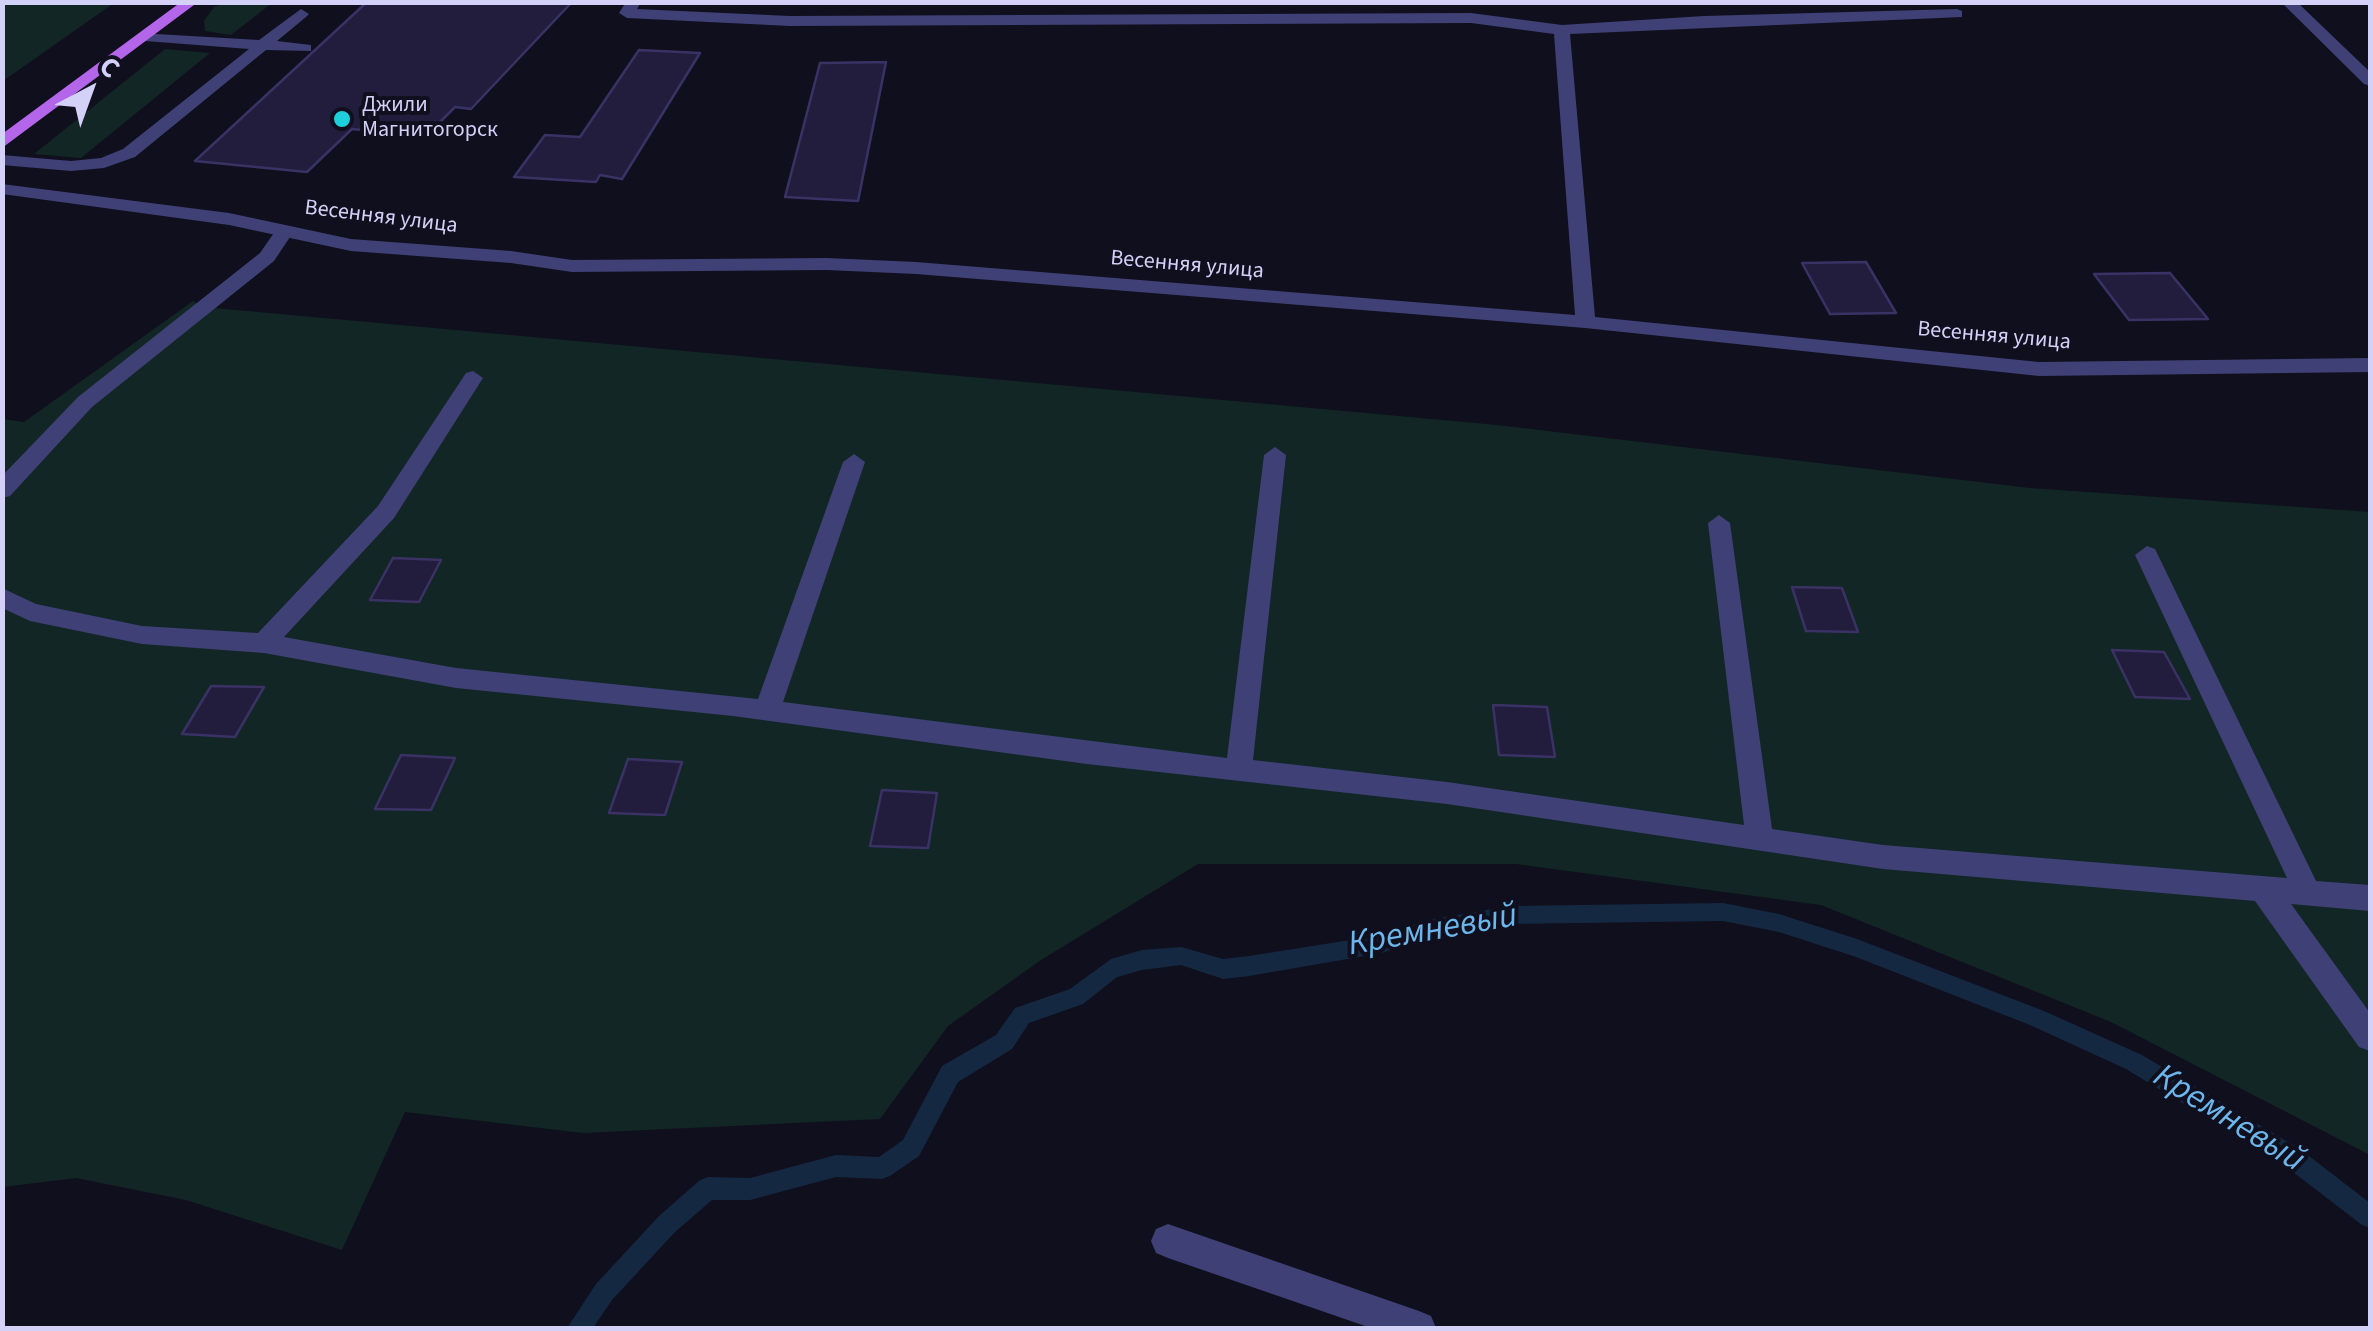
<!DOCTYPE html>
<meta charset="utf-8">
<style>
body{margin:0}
#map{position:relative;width:2373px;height:1331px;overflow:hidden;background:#100f1d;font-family:"Source Sans 3",sans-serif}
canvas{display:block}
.frame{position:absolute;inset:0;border:5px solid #d4d1f9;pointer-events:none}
.north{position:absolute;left:40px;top:40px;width:100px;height:100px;-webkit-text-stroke:8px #100f1d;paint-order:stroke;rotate:41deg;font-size:28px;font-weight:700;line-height:40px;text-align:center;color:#d4d1f9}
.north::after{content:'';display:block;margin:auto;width:35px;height:45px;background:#d4d1f9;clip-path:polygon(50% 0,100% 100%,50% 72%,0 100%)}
</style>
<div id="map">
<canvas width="2373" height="1331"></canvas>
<div class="frame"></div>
<div class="north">С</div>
</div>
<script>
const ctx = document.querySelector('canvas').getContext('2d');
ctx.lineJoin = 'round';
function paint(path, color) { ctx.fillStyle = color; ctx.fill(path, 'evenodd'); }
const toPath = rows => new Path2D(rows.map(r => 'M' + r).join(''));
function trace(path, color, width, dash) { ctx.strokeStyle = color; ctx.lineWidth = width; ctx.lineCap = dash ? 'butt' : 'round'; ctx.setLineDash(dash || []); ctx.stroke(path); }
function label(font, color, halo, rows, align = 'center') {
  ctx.font = font + ' "Source Sans 3",sans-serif'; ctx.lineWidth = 8; ctx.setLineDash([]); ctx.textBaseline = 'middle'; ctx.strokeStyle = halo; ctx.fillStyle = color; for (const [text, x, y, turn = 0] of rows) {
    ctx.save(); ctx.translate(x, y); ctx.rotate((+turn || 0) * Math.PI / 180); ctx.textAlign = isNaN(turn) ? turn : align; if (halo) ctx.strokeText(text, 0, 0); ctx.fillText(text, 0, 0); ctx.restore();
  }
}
paint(toPath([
 [3,2,114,2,114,3,3,81],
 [225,3,225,2,272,3,231,35,205,31,204,21,214,7],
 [165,49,210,53,81,158,34,154],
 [193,301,203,307,1497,425,2030,488,2370,512,2370,1155,2111,1022,1821,905,1516,864,1198,864,1041,960,948,1026,880,1119,583,1133,405,1112,342,1250,186,1200,76,1178,3,1187,2,419,24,422]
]), '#122625');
paint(toPath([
 [1723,903,1779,914,1857,939,2044,1011,2142,1055,2300,1149,2370,1203,2370,1228,2362,1225,2284,1165,2126,1069,2030,1025,1856,957,1779,932,1723,921,1510,924,1427,938,1382,953,1249,976,1223,979,1181,965,1142,970,1117,977,1083,1004,1029,1023,1012,1049,958,1082,919,1156,890,1176,882,1179,836,1177,750,1200,712,1200,675,1232,612,1300,593,1328,567,1328,596,1284,659,1216,700,1180,708,1177,750,1178,836,1155,879,1157,903,1140,942,1066,996,1035,1015,1008,1070,989,1111,959,1142,950,1181,947,1223,959,1249,956,1382,935,1427,920,1510,906,1723,903]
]), '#152841');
const building = toPath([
 [367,2,572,2,471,109,455,107,426,136,352,129,307,172,195,161,367,2],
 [639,50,700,53,622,179,600,175,596,182,514,177,545,135,580,137,639,50],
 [886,62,858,201,785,197,820,63,886,62],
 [1866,262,1896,313,1830,314,1802,263,1866,262],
 [2170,273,2208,319,2129,320,2094,274,2170,273],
 [393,558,441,560,419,602,370,600,393,558],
 [1792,587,1842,588,1858,632,1806,631,1792,587],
 [2112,650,2164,652,2190,699,2135,697,2112,650],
 [211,686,264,687,235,737,182,734,211,686],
 [1493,705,1547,707,1555,757,1499,755,1493,705],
 [401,755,455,758,431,810,375,809,401,755],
 [628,759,682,762,665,815,609,813,628,759],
 [882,790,937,793,928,848,870,846,882,790]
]);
paint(building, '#221d3c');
trace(building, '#3a3265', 2.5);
paint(toPath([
 [301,9,309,14,306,17,277,41,311,45,311,51,266,50,135,157,104,168,71,171,2,165,2,155,71,161,101,158,123,149,249,49,145,41,139,39,139,33,259,40,301,9],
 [285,225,294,231,274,261,92,407,10,496,2,498,2,476,78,397,260,253,278,227,285,225],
 [473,371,483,378,394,518,284,637,456,668,758,699,843,462,854,454,865,462,783,702,1227,758,1264,455,1275,447,1286,455,1253,760,1447,782,1744,825,1708,523,1719,515,1730,523,1772,829,1883,845,2287,878,2135,555,2147,546,2155,549,2316,881,2370,885,2370,911,2291,904,2370,1013,2370,1051,2359,1047,2255,901,1883,869,1447,804,1087,764,733,716,456,688,264,653,142,644,30,621,2,608,2,588,36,604,142,626,258,633,378,506,466,373,473,371],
 [1168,1224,1419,1311,1431,1316,1436,1328,1371,1328,1168,1258,1156,1253,1151,1241,1156,1229,1168,1224]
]), '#3f4076');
paint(toPath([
 [626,2,641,2,637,9,790,16,1471,13,1562,25,1704,16,1957,9,1962,11,1962,17,1570,34,1595,317,2039,362,2370,358,2370,372,2039,376,1585,328,916,274,827,270,572,272,511,263,351,251,229,225,2,194,2,184,229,213,351,239,511,251,572,260,827,258,916,262,1575,315,1554,34,1471,23,790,26,627,18,619,13,626,2],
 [2281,2,2297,2,2370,72,2370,86,2364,84,2281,2]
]), '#3f4076');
paint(toPath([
 [181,2,198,2,2,148,2,134,181,2]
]), '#b466eb');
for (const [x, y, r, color] of [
 [342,119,10,"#1ccfda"]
]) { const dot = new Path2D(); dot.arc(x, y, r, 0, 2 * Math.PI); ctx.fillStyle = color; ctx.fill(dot); trace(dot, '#100f1d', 4); }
label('22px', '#d4d1f9', '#100f1d', [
 ["Джили",362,106],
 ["Магнитогорск",362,131]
], 'left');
label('22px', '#d4d1f9', '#100f1d', [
 ["Весенняя улица",381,218,7],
 ["Весенняя улица",1187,266,5],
 ["Весенняя улица",1994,337,5]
]);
label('italic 35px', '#6cb6ec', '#100f1d', [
 ["Кремневый",1433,932,-10],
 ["Кремневый",2228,1120,32]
]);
</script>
